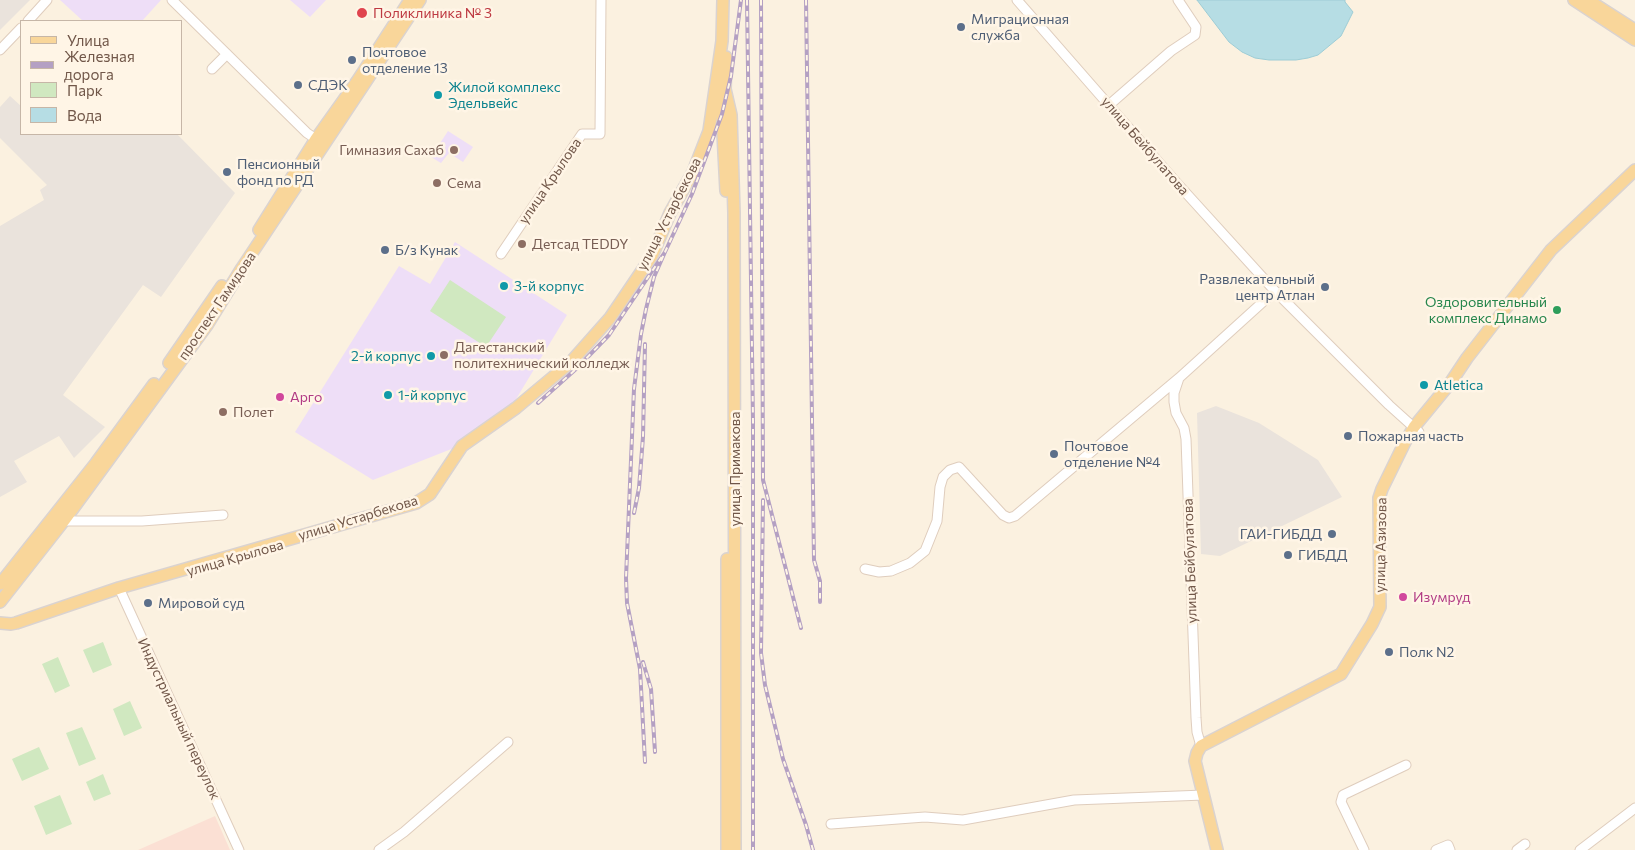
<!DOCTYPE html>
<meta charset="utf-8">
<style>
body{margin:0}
#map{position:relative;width:1635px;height:850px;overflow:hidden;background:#fbf1e0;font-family:Commissioner,sans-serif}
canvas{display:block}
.legend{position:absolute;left:20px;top:20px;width:162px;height:115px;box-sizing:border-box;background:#fff5e6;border:1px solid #c6b6a7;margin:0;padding:6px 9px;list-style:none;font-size:15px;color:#715749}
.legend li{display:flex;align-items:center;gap:10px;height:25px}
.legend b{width:25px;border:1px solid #c6b6a7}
</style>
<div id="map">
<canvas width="1635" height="850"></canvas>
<ul class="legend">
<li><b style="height:6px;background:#f9d69a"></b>Улица</li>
<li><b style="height:6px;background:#b4a0c3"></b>Железная дорога</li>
<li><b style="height:14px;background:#d0e8c0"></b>Парк</li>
<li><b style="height:14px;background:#b6dde4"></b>Вода</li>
</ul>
</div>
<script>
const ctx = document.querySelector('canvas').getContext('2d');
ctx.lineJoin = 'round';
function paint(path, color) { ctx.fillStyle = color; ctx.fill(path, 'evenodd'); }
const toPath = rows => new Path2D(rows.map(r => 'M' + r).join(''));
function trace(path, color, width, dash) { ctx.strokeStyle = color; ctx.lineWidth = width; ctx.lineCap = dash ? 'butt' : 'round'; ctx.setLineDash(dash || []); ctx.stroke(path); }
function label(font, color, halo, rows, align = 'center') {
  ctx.font = font + ' Commissioner,sans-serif'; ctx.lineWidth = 5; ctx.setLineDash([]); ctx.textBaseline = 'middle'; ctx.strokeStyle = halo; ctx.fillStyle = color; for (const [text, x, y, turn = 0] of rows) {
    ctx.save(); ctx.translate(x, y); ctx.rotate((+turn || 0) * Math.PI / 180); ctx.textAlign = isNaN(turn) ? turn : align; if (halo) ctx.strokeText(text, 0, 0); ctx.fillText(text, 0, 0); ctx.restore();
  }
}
paint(toPath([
 [215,816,230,850,138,850]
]), '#fbe0d4');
paint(toPath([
 [0,0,30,0,0,30],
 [10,96,21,106,21,134,177,134,235,193,161,297,143,285,63,395,105,427,74,458,59,436,14,461,27,482,0,497,0,226,44,200,40,190,47,185,0,138,0,107],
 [1216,406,1259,423,1318,460,1342,497,1220,556,1201,554,1197,413]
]), '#eae3dc');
paint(toPath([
 [60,0,161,0,142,21,83,21],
 [290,0,326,0,310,17],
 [448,131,473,147,463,162,449,153,441,163,431,157],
 [455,242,567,315,510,409,464,444,373,480,295,432,399,266,430,284]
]), '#eedef7');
paint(toPath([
 [450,280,506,317,486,347,430,311],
 [103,642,112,665,93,673,83,650],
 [58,657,70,686,55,693,42,664],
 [130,701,142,728,124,736,113,709],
 [82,727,96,759,79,766,66,733],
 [39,747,49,769,22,781,12,759],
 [103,774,111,794,94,801,86,782],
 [60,795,72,824,46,835,34,806]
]), '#d0e8c0');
const water = toPath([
 [1197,0,1345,0,1345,2,1353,12,1341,36,1318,55,1308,58,1296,60,1269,60,1255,58,1242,52,1229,42,1197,0]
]);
paint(water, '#b6dde4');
trace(water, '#9dccd5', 1);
const minor = toPath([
 [172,0,307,133,316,139,322,140],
 [1017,0,1176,182,1275,291,1389,405,1419,432],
 [28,21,47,0],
 [0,50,21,28],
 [212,69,227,54],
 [1109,105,1171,51,1195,35,1196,27,1178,0],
 [501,254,582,134,600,134,601,0],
 [1179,378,1174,393,1174,402,1176,413,1184,428,1186,439,1196,718,1197,732,1201,746],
 [64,521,142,521,223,515],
 [865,569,879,572,891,571,910,563,925,551,937,521,940,487,943,477,950,470,959,467,1003,515,1009,518,1015,516,1179,378,1275,291],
 [119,588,239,850],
 [831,824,925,817,963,820,1074,800,1204,795],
 [379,850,404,832,508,742],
 [1364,850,1341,802,1343,795,1406,765],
 [1436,850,1448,845,1450,850],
 [1517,850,1525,844],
 [1580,850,1635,808]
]);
const major = toPath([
 [1574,0,1635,40],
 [1588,0,1635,30],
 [726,57,725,89,731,115,734,213,735,850],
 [716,95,722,114,726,191],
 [259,230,316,139,358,80,410,0],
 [169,363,222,286],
 [0,584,96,463,154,384],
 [0,602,66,518,207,325,242,268,420,0],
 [0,623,11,624,16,623,119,588,416,503,430,494,462,446,516,408,571,362,610,318,652,256,670,213,693,172,709,131,722,41,723,0],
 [727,850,727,559],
 [1217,850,1195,761,1197,753,1201,746,1341,674,1372,624,1380,607,1379,498,1382,489,1405,442,1414,427,1451,382,1467,358,1551,250,1635,170]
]);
trace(minor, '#dfcdbd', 11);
trace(major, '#dad3d0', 14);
trace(minor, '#fff', 9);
trace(major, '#f9d69a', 11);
const rail = toPath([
 [747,0,753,421,753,850],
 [761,0,763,480,801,628],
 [806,0,814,560,820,581,820,602],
 [538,403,576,369,609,335,665,252,692,194,722,114,731,76,741,0],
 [763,500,761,653,765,685,783,759,806,825,813,850],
 [634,513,639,488,643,437,645,344],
 [643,662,651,689,655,752],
 [645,762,640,669,627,603,626,578,634,389,641,334,646,309,654,277,665,252]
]);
trace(rail, '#b4a0c3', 4);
trace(rail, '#fff5e6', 2, [5.5]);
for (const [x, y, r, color] of [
 [362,13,6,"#e0444e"],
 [961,27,5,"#5c6f8a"],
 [352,60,5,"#5c6f8a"],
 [298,85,5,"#5c6f8a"],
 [438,95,5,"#0f9aa8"],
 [454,150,5,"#8d6e63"],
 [227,172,5,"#5c6f8a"],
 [437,183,5,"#8d6e63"],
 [522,244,5,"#8d6e63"],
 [385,250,5,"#5c6f8a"],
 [504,286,5,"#0f9aa8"],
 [1325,287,5,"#5c6f8a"],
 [1557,310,5,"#2e9e5b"],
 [444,355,5,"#8d6e63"],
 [431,356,5,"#0f9aa8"],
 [1424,385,5,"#0f9aa8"],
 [388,395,5,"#0f9aa8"],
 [280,397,5,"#d1479c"],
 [223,412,5,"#8d6e63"],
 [1348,436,5,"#5c6f8a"],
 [1054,454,5,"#5c6f8a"],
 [1332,534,5,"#5c6f8a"],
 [1288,555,5,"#5c6f8a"],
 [1403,597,5,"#d1479c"],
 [148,603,5,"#5c6f8a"],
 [1389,652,5,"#5c6f8a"]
]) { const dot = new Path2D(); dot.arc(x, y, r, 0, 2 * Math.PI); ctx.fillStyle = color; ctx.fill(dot); trace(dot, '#fff5e6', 2); }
label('14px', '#be3a42', '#fff5e6', [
 ["Поликлиника № 3",373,13]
], 'left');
label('14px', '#4e5e75', '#fff5e6', [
 ["Миграционная",971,19],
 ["служба",971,35],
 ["Почтовое",362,52],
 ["отделение 13",362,68],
 ["СДЭК",308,85],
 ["Пенсионный",237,164],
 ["фонд по РД",237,180],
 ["Б/з Кунак",395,250],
 ["Развлекательный",1315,279,"right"],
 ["центр Атлан",1315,295,"right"],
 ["Пожарная часть",1358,436],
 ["Почтовое",1064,446],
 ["отделение №4",1064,462],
 ["ГАИ-ГИБДД",1322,534,"right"],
 ["ГИБДД",1298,555],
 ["Мировой суд",158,603],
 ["Полк N2",1399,652]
], 'left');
label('14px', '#0d838f', '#fff5e6', [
 ["Жилой комплекс",448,87],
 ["Эдельвейс",448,103],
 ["3-й корпус",514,286],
 ["2-й корпус",421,356,"right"],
 ["Atletica",1434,385],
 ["1-й корпус",398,395]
], 'left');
label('14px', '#715749', '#fff5e6', [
 ["улица Бейбулатова",1145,146,49],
 ["улица Крылова",550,181,-56],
 ["улица Устарбекова",669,214,-63],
 ["проспект Гамидова",217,306,-56],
 ["улица Примакова",735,469,-90],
 ["улица Устарбекова",358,518,-17],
 ["улица Азизова",1381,545,-89],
 ["улица Крылова",235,558,-16],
 ["улица Бейбулатова",1190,561,-92],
 ["Индустриальный переулок",179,719,65]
]);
label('14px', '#785e54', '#fff5e6', [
 ["Гимназия Сахаб",444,150,"right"],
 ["Сема",447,183],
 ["Детсад TEDDY",532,244],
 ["Дагестанский",454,347],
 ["политехнический колледж",454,363],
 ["Полет",233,412]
], 'left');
label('14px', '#27864d', '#fff5e6', [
 ["Оздоровительный",1547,302],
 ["комплекс Динамо",1547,318]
], 'right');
label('14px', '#b23c85', '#fff5e6', [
 ["Арго",290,397],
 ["Изумруд",1413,597]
], 'left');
</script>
